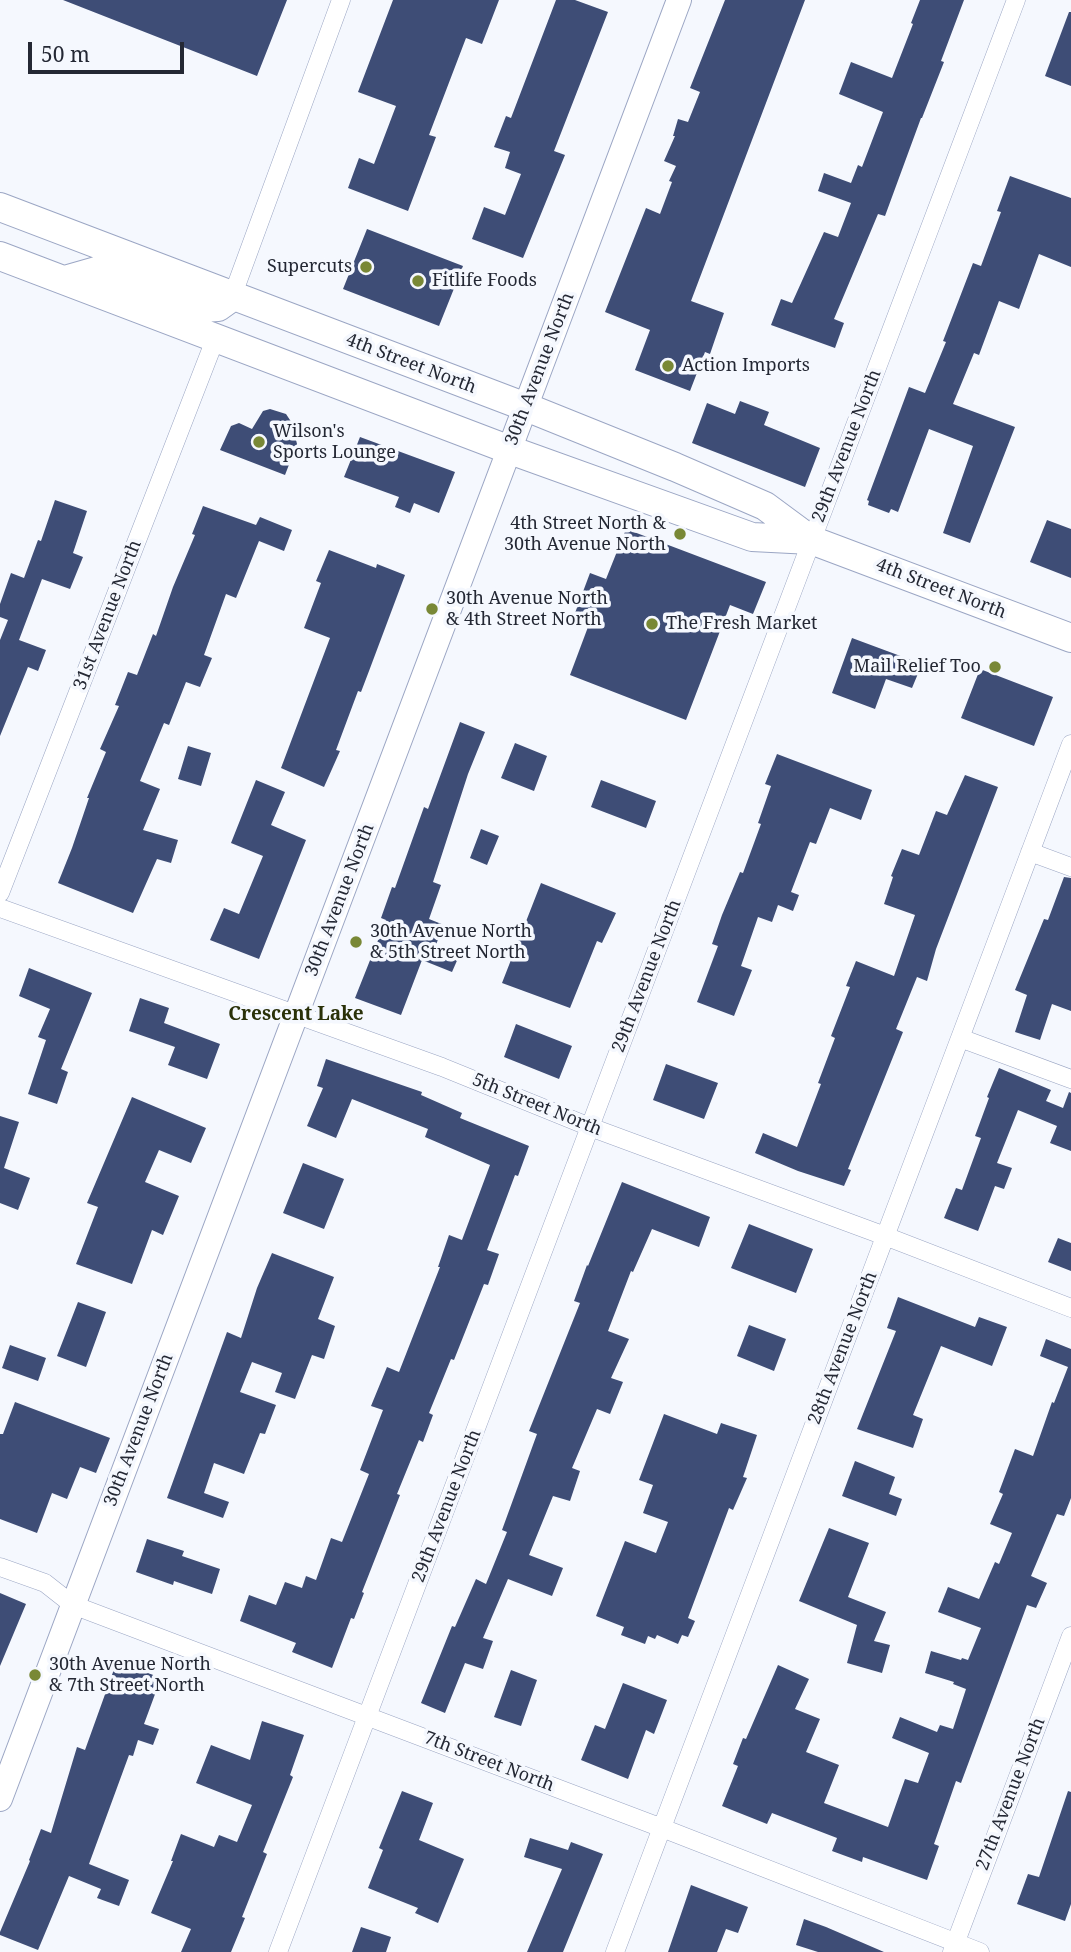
<!DOCTYPE html>
<style>
body{margin:0}
#map{position:relative;width:1071px;height:1952px;overflow:hidden;background:#f5f8fe;font-family:"Noto Serif",serif}
canvas{display:block}
.scale{position:absolute;left:28px;top:42px;width:156px;height:32px;box-sizing:border-box;border:4px solid #242834;border-top:0;padding-left:9px;font-size:21px;line-height:24px;white-space:nowrap;color:#242834;-webkit-text-stroke:5px #f5f8fe;paint-order:stroke}
</style>
<div id="map">
<canvas width="1071" height="1952"></canvas>
<div class="scale">50 m</div>
</div>
<script>
const ctx = document.querySelector('canvas').getContext('2d');
ctx.lineJoin = 'round';
function paint(path, color) { ctx.fillStyle = color; ctx.fill(path, 'evenodd'); }
const toPath = rows => new Path2D(rows.map(r => 'M' + r).join(''));
function trace(path, color, width, dash) { ctx.strokeStyle = color; ctx.lineWidth = width; ctx.lineCap = dash ? 'butt' : 'round'; ctx.setLineDash(dash || []); ctx.stroke(path); }
function label(font, color, halo, rows, align = 'center') {
  ctx.font = font + ' "Noto Serif",serif'; ctx.lineWidth = 7; ctx.setLineDash([]); ctx.textBaseline = 'middle'; ctx.strokeStyle = halo; ctx.fillStyle = color; for (const [text, x, y, turn = 0] of rows) {
    ctx.save(); ctx.translate(x, y); ctx.rotate((+turn || 0) * Math.PI / 180); ctx.textAlign = isNaN(turn) ? turn : align; if (halo) ctx.strokeText(text, 0, 0); ctx.fillText(text, 0, 0); ctx.restore();
  }
}
paint(toPath([
 [63,0,287,0,257,76],
 [393,0,499,0,482,44,466,38,429,135,436,137,408,211,348,188,359,158,374,164,396,106,358,92],
 [556,0,575,0,608,12,554,151,565,155,523,258,472,239,484,207,505,215,521,174,505,168,510,152,494,147,506,116,511,118],
 [725,0,805,0,691,301,724,313,710,354,705,352,690,391,635,370,650,330,605,312,646,208,660,214,672,182,669,181,676,166,664,161,675,136,673,136,678,119,688,122,700,92,690,88],
 [920,0,964,0,941,61,944,62,922,118,921,118,885,216,878,214,834,319,844,323,835,348,771,325,781,299,792,303,824,232,838,237,851,203,818,191,824,173,851,183,858,165,862,167,883,112,839,94,851,62,892,78,913,24,911,23],
 [1069,12,1071,12,1071,86,1045,76],
 [1010,176,1071,198,1071,267,1039,254,1019,309,999,301,979,355,974,353,953,404,1015,427,970,543,943,533,973,446,929,429,898,512,891,509,889,513,868,505,869,501,867,500,909,387,925,393,946,342,943,341,973,263,981,266,1001,212,997,211],
 [367,229,463,266,439,326,343,289],
 [740,401,769,412,764,425,820,448,805,487,692,443,707,403,735,414],
 [270,409,286,414,292,423,297,444,285,475,220,450,231,426,239,423,252,429,263,411],
 [360,437,455,472,439,513,414,503,410,513,395,507,399,497,344,477],
 [55,500,87,511,73,553,83,557,70,589,42,579,19,640,46,650,38,671,28,667,0,736,0,640,8,620,0,617,0,604,11,573,24,578,38,540,41,541],
 [203,506,256,525,260,517,292,530,284,551,259,541,236,598,226,594,204,655,212,658,200,687,186,682,169,725,164,723,140,781,160,789,143,830,178,840,171,863,157,859,133,913,58,883,72,848,89,798,87,798,106,752,100,749,119,706,115,705,128,672,137,675,153,634,156,636,173,587,195,535,192,534],
 [1047,520,1071,529,1071,578,1030,562],
 [626,529,766,582,753,614,730,605,686,720,570,675,588,627,572,621,590,573,606,579],
 [329,550,376,568,377,564,405,575,369,671,361,692,358,691,336,750,340,751,324,787,281,768,330,638,304,628,321,583,316,581],
 [852,638,922,664,912,688,886,679,875,709,832,693],
 [980,669,1053,697,1034,746,961,718],
 [460,722,485,732,468,774,433,882,441,885,429,919,444,925,435,947,459,956,452,972,422,960,401,1015,355,998,386,920,381,918,392,887,395,888,424,807,428,809],
 [515,743,547,756,534,791,501,778],
 [188,746,211,753,201,786,178,779],
 [777,754,872,790,861,820,830,808,816,844,810,842,791,892,799,895,793,911,778,905,772,922,758,917,741,966,752,970,734,1016,697,1002,718,946,712,944,722,915,740,872,743,873,761,824,758,823,771,786,765,784],
 [965,775,998,787,936,949,927,981,917,977,896,1029,903,1032,848,1169,851,1170,844,1186,798,1171,755,1153,763,1133,797,1147,821,1084,818,1083,835,1038,831,1036,850,987,846,986,856,961,894,976,915,915,884,904,893,877,891,876,902,849,919,855,936,811,947,815],
 [256,780,285,792,271,825,306,840,259,959,210,940,224,908,239,914,263,856,231,843],
 [601,780,656,801,646,828,591,807],
 [481,829,499,836,487,865,470,858],
 [1064,877,1071,878,1071,1011,1052,1004,1040,1040,1015,1032,1027,995,1015,990,1044,919,1048,920],
 [541,883,616,913,602,943,597,941,570,1008,502,983],
 [29,968,92,993,61,1069,68,1072,57,1104,28,1094,46,1040,38,1037,50,1009,19,996],
 [140,998,169,1008,164,1023,220,1044,207,1079,168,1065,175,1047,129,1031],
 [516,1024,572,1046,559,1079,504,1057],
 [326,1059,422,1092,421,1095,462,1113,460,1118,529,1146,518,1176,515,1175,487,1250,499,1254,488,1285,484,1284,454,1360,451,1359,429,1413,433,1415,423,1442,419,1440,397,1494,400,1495,362,1592,364,1593,354,1619,351,1618,332,1668,292,1652,296,1643,240,1621,249,1595,276,1605,285,1582,302,1588,306,1576,316,1580,331,1538,342,1542,369,1474,360,1470,383,1410,371,1406,387,1367,399,1372,440,1267,438,1267,449,1235,462,1240,490,1165,425,1137,428,1129,352,1099,336,1138,307,1126,323,1088,317,1086],
 [666,1064,718,1083,704,1119,653,1100],
 [999,1068,1051,1090,1046,1101,1063,1108,1069,1092,1071,1093,1071,1151,1050,1143,1057,1126,1018,1110,997,1163,1012,1168,1004,1189,995,1186,978,1231,944,1218,956,1188,962,1190,981,1138,975,1136,989,1098,987,1097],
 [132,1097,206,1128,191,1163,159,1150,145,1182,179,1196,163,1235,152,1230,132,1284,76,1264,98,1207,87,1203],
 [0,1116,19,1122,4,1168,30,1178,18,1210,0,1203],
 [303,1163,344,1179,324,1229,283,1213],
 [622,1182,710,1217,699,1247,652,1229,633,1272,631,1271,608,1331,629,1339,611,1378,623,1382,610,1414,597,1409,572,1468,580,1471,570,1501,553,1496,529,1555,563,1568,552,1596,508,1579,483,1638,493,1641,483,1669,465,1663,445,1713,421,1703,452,1626,455,1627,476,1579,486,1584,507,1532,502,1530,537,1434,529,1431,580,1303,574,1301,587,1265,588,1266],
 [749,1224,813,1249,796,1293,731,1268],
 [1058,1238,1071,1243,1071,1271,1048,1262],
 [272,1253,334,1277,318,1319,335,1326,324,1359,312,1355,295,1399,275,1392,282,1373,252,1362,240,1392,276,1405,265,1434,260,1433,244,1474,214,1463,204,1493,229,1502,223,1518,167,1498,227,1332,241,1338,257,1288],
 [898,1297,975,1327,979,1317,1007,1327,992,1366,941,1346,913,1415,923,1419,913,1448,857,1429,896,1331,887,1328],
 [78,1302,106,1312,86,1367,57,1356],
 [749,1325,786,1339,774,1371,737,1356],
 [1046,1339,1071,1349,1071,1498,1064,1516,1057,1514,1031,1576,1047,1583,1036,1608,1027,1605,961,1783,956,1781,934,1844,939,1846,927,1880,863,1857,862,1862,832,1851,837,1838,772,1813,767,1824,722,1806,738,1766,733,1764,743,1738,746,1739,778,1665,809,1679,795,1709,820,1719,806,1752,839,1765,824,1803,888,1827,905,1779,918,1783,929,1753,892,1738,900,1717,937,1732,940,1725,953,1729,966,1689,953,1684,954,1682,925,1673,931,1651,961,1660,962,1658,968,1660,981,1628,938,1612,948,1587,979,1599,995,1562,999,1564,1012,1533,990,1524,1003,1494,999,1492,1015,1449,1033,1456,1052,1402,1054,1403,1068,1367,1040,1356],
 [10,1345,46,1358,38,1381,2,1368],
 [15,1402,110,1438,96,1473,80,1467,67,1499,52,1493,37,1533,0,1519,0,1434,3,1434],
 [664,1414,717,1434,721,1423,757,1435,743,1477,747,1478,733,1510,729,1508,688,1618,695,1621,688,1637,682,1635,678,1644,657,1635,655,1639,648,1636,645,1644,621,1635,624,1627,596,1616,625,1541,656,1553,668,1522,643,1513,653,1485,639,1480],
 [855,1461,895,1477,889,1494,902,1499,896,1516,842,1496],
 [829,1528,869,1543,848,1597,886,1612,874,1641,890,1645,882,1673,847,1663,857,1625,799,1601],
 [147,1539,184,1551,182,1556,220,1569,212,1594,174,1581,173,1585,136,1572],
 [0,1593,26,1604,0,1666],
 [117,1661,161,1678,144,1724,159,1729,153,1745,138,1740,133,1756,129,1755,89,1864,129,1880,119,1906,97,1898,101,1889,69,1876,38,1950,0,1935,0,1932,30,1861,29,1860,41,1829,51,1833,77,1747,85,1750],
 [511,1670,537,1680,521,1726,494,1717],
 [623,1683,667,1700,654,1734,646,1730,628,1779,581,1760,595,1725,605,1729],
 [262,1721,304,1735,290,1775,293,1777,263,1852,267,1854,242,1917,245,1918,231,1952,181,1952,191,1929,151,1913,173,1861,171,1861,181,1834,214,1847,219,1835,237,1842,252,1805,196,1783,211,1745,250,1760],
 [402,1791,433,1803,419,1840,464,1859,438,1923,415,1913,418,1908,368,1888,383,1850,379,1848],
 [1068,1791,1071,1792,1071,1904,1065,1921,1017,1904,1028,1874,1039,1877],
 [530,1838,568,1850,571,1842,603,1854,563,1952,527,1952,562,1869,524,1857],
 [691,1885,748,1907,738,1933,726,1929,717,1952,668,1952],
 [804,1919,826,1927,884,1952,818,1952,796,1945],
 [361,1927,391,1937,386,1952,352,1952]
]), '#3e4d76');
const street = toPath([
 [232,297,341,0],
 [1030,852,1071,867],
 [0,893,216,337],
 [0,908,442,1067,590,1127,885,1236,1071,1308],
 [960,1038,1071,1079],
 [0,1567,45,1583,73,1605,662,1828,980,1952],
 [278,1952,1016,0],
 [615,1952,1071,744],
 [952,1952,1071,1636]
]);
const secondary = toPath([
 [0,1799,679,0]
]);
const primary = toPath([
 [0,207,526,407,675,467,765,506,811,540],
 [0,256,510,450,752,537,811,540,1071,638],
 [65,280,100,270,202,308,218,307,232,297]
]);
trace(street, '#9ba6c4', 19);
trace(secondary, '#9ba6c4', 26);
trace(primary, '#9ba6c4', 30);
trace(street, '#fff', 18);
trace(secondary, '#fff', 24);
trace(primary, '#fff', 28);
for (const [x, y, r, color] of [
 [366,267,7,"#798836"],
 [418,281,7,"#798836"],
 [668,366,7,"#798836"],
 [259,442,7,"#798836"],
 [680,534,7,"#798836"],
 [432,609,7,"#798836"],
 [652,624,7,"#798836"],
 [995,667,7,"#798836"],
 [356,942,7,"#798836"],
 [35,1675,7,"#798836"]
]) { const dot = new Path2D(); dot.arc(x, y, r, 0, 2 * Math.PI); ctx.fillStyle = color; ctx.fill(dot); trace(dot, '#f5f8fe', 2.5); }
label('18px', '#242834', '#f5f8fe', [
 ["Supercuts",352,267,"right"],
 ["Fitlife Foods",432,281],
 ["Action Imports",682,366],
 ["Wilson's",273,432],
 ["Sports Lounge",273,453],
 ["4th Street North &",666,524,"right"],
 ["30th Avenue North",666,545,"right"],
 ["30th Avenue North",446,599],
 ["& 4th Street North",446,620],
 ["The Fresh Market",666,624],
 ["Mail Relief Too",981,667,"right"],
 ["30th Avenue North",370,932],
 ["& 5th Street North",370,953],
 ["30th Avenue North",49,1665],
 ["& 7th Street North",49,1686]
], 'left');
label('18px', '#242834', '#f5f8fe', [
 ["4th Street North",411,364,21],
 ["30th Avenue North",540,369,-69],
 ["29th Avenue North",847,446,-69],
 ["4th Street North",941,589,21],
 ["31st Avenue North",108,615,-69],
 ["30th Avenue North",340,900,-69],
 ["29th Avenue North",647,976,-69],
 ["5th Street North",537,1105,22],
 ["28th Avenue North",843,1348,-69],
 ["30th Avenue North",139,1430,-69],
 ["29th Avenue North",447,1506,-69],
 ["7th Street North",489,1762,21],
 ["27th Avenue North",1011,1794,-69]
]);
label('bold 19px', '#2a3109', '#f5f8fe', [
 ["Crescent Lake",296,1015]
]);
</script>
